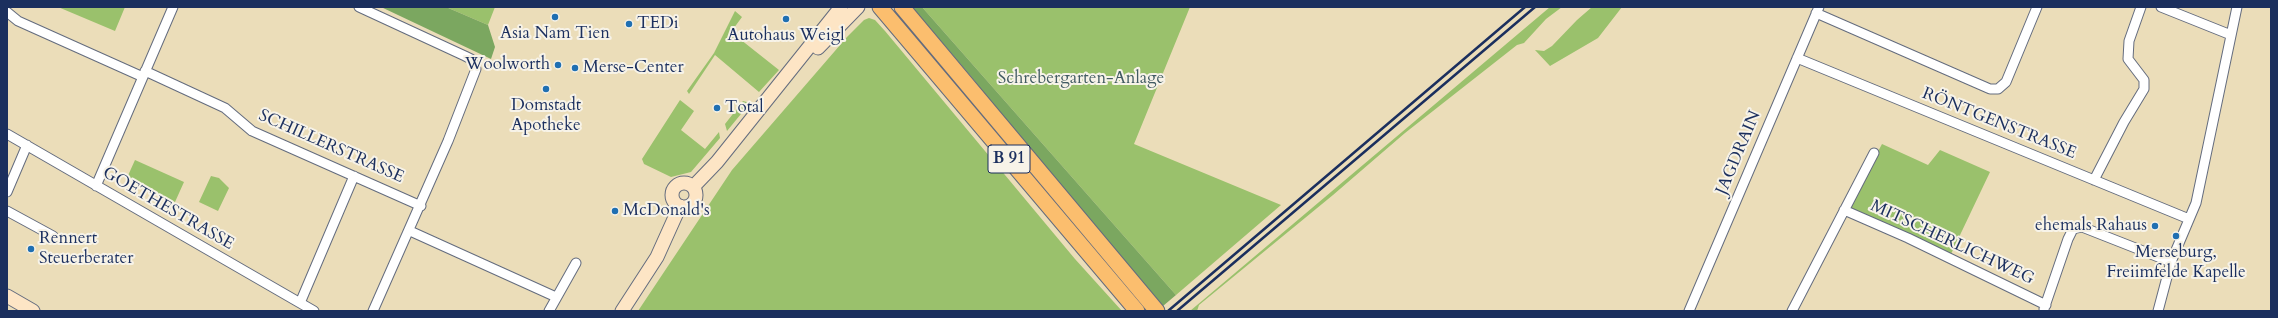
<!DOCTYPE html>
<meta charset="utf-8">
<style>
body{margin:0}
#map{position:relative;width:2278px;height:318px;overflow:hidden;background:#ebddb9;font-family:Cardo,serif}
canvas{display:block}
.frame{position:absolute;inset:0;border:8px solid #1b2f5e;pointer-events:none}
</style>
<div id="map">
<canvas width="2278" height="318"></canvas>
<div class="frame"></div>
</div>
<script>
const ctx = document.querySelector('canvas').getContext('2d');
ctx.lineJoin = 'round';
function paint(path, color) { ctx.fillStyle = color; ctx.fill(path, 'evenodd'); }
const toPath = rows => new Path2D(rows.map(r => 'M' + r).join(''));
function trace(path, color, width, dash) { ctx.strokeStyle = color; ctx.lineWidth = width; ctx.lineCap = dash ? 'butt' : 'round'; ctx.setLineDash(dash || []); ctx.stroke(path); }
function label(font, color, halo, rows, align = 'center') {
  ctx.font = font + ' Cardo,serif'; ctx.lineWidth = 4; ctx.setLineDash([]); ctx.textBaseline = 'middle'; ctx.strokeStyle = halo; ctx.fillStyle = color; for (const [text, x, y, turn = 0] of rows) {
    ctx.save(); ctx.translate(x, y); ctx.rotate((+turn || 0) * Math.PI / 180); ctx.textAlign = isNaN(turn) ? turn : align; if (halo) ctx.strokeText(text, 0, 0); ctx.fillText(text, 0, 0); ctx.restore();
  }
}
paint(toPath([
 [58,7,125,7,115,31],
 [446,7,495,7,488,25],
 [922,7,1190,7,1134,144,1281,205,1176,295],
 [1550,7,1562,7,1546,19,1524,43,1517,45,1405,133,1333,195,1199,305,1197,311,1190,311],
 [1592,7,1622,7,1598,38,1550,66,1535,50,1544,51,1552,46,1577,20],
 [735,11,742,17,731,32,779,70,759,92,715,55,689,94,687,91,714,53],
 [869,18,875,20,885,31,1075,259,1122,311,638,311,732,170,847,37,864,20],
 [680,100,694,111,681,130,705,149,719,132,720,138,691,172,671,177,644,164,642,159],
 [743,101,750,103,727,131,725,124],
 [1882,144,1928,165,1940,150,1990,172,1951,254,1848,208],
 [135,160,184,182,175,202,126,180],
 [211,176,219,178,229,188,218,211,199,202]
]), '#9ac16c');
paint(toPath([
 [381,7,446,7,488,25,495,47,491,59],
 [912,7,922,7,1176,295,1163,306,1033,157,974,80]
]), '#7ba760');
const street = toPath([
 [359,7,465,56,471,59,476,69,448,141,373,311],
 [2161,7,2231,35],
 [7,12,18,21,143,77],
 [1816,13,1990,89,1998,89,2006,82,2037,7],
 [1797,58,2189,219],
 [145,71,225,108,252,131,421,206],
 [7,134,314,311],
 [2094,180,2124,122,2144,89,2144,80,2128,59,2129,41,2141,7],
 [96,186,173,7],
 [7,192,27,145],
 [1844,210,1908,238,2046,305],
 [7,211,53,236],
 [410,231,556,297],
 [300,303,354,176],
 [2044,309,2068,239,2073,229,2082,227,2171,262],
 [549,311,576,263],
 [1689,311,1819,7],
 [1792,311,1874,153],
 [2158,311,2171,262,2196,203,2237,7]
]);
const secondary = toPath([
 [818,48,858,7],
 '672 195a12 12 0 1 1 24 0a12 12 0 1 1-24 0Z',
 [693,187,717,162,841,7],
 [7,296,33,311],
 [622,311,657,257,680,206]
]);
const primary = toPath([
 [880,7,1137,311],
 [902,7,1157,311]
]);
trace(street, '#646c7e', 11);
trace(secondary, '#646c7e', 15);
trace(primary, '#646c7e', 17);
trace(street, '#fff', 9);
trace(secondary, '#fde5c5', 13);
trace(primary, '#fbbe6e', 15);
trace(toPath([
 [1168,311,1525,7],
 [1177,311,1535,7]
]), '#1b2f5e', 2.5);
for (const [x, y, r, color] of [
 [555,17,4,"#1f6fb2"],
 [786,19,4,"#1f6fb2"],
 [629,24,4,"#1f6fb2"],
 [558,65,4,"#1f6fb2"],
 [575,68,4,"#1f6fb2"],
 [546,89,4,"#1f6fb2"],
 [717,108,4,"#1f6fb2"],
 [615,211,4,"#1f6fb2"],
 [2155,226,4,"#1f6fb2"],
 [2176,236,4,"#1f6fb2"],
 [31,249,4,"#1f6fb2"]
]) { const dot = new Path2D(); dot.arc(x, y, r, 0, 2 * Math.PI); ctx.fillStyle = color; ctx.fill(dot); trace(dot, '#f7f3e8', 1.5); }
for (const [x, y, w] of [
 [1009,159,42]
]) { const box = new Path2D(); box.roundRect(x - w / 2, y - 14, w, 28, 3); ctx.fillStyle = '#f7f3e8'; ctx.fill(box); trace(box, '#1b2f5e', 1); }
label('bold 16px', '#1b2f5e', null, [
 ["B 91",1009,159]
]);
label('17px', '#1b2f5e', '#f7f3e8', [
 ["TEDi",637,24],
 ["Asia Nam Tien",555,34,"center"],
 ["Autohaus Weigl",786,36,"center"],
 ["Woolworth",550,65,"right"],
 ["Merse-Center",583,68],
 ["Domstadt",546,106,"center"],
 ["Apotheke",546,126,"center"],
 ["Total",725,108],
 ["McDonald's",623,211],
 ["ehemals Rahaus",2147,226,"right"],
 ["Rennert",39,239],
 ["Steuerberater",39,259],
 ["Merseburg,",2176,253,"center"],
 ["Freiimfelde Kapelle",2176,273,"center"]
], 'left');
label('17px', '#415b62', '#f7f3e8', [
 ["Schrebergarten-Anlage",1081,79]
]);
label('17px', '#1b2f5e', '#f7f3e8', [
 ["RÖNTGENSTRASSE",1999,124,22],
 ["SCHILLERSTRASSE",331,147,24],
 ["JAGDRAIN",1739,153,-67],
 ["GOETHESTRASSE",168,209,30],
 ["MITSCHERLICHWEG",1952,243,25]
]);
</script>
